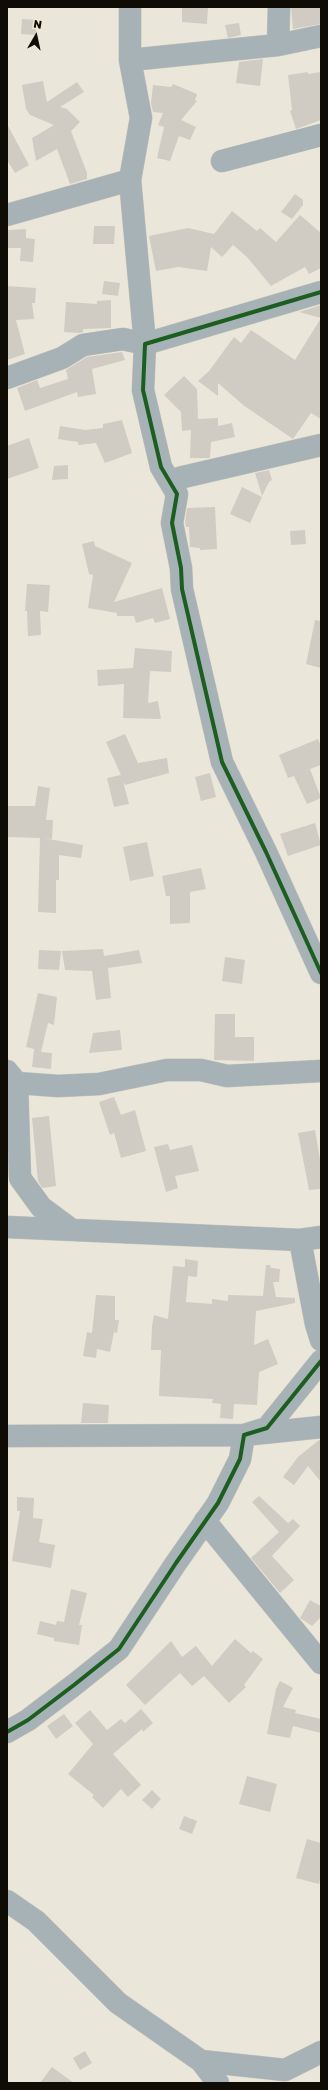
<!DOCTYPE html>
<style>
body{margin:0}
#map{position:relative;width:328px;height:2090px;overflow:hidden;background:#ebe6da;font-family:"Golos Text",sans-serif}
canvas{display:block}
.frame{position:absolute;inset:0;border:8px solid #0e0c05;pointer-events:none}
.north{position:absolute;left:16px;top:16px;width:40px;height:40px;-webkit-text-stroke:3px #f2e9d3;paint-order:stroke;rotate:9deg;font-size:11px;font-weight:700;line-height:16px;text-align:center;color:#0e0c05}
.north::after{content:'';display:block;margin:auto;width:14px;height:18px;background:#0e0c05;clip-path:polygon(50% 0,100% 100%,50% 72%,0 100%)}
</style>
<div id="map">
<canvas width="328" height="2090"></canvas>
<div class="frame"></div>
<div class="north">N</div>
</div>
<script>
const ctx = document.querySelector('canvas').getContext('2d');
ctx.lineJoin = 'round';
function paint(path, color) { ctx.fillStyle = color; ctx.fill(path, 'evenodd'); }
const toPath = rows => new Path2D(rows.map(r => 'M' + r).join(''));
function trace(path, color, width, dash) { ctx.strokeStyle = color; ctx.lineWidth = width; ctx.lineCap = dash ? 'butt' : 'round'; ctx.setLineDash(dash || []); ctx.stroke(path); }
paint(toPath([
 [182,7,208,7,207,24,182,22],
 [291,7,321,7,321,24,293,29],
 [22,19,37,20,36,35,21,34],
 [239,23,241,35,228,38,225,25],
 [263,59,260,86,236,83,239,62],
 [308,72,308,74,321,72,321,120,296,129,290,111,292,110,288,75],
 [43,81,47,102,77,82,84,92,60,107,67,109,80,122,71,131,87,173,87,179,70,184,57,149,36,161,32,138,54,125,30,115,26,109,22,85],
 [173,84,197,94,195,100,197,101,181,120,196,127,190,140,179,136,170,161,157,158,164,127,158,125,163,113,153,112,151,103,153,85,171,87],
 [7,124,29,165,15,173,7,160],
 [295,194,303,200,303,205,292,219,281,212],
 [232,211,257,231,260,228,276,242,300,215,321,233,321,268,309,274,305,267,271,286,247,257,233,245,222,257,211,247,207,271,178,267,156,271,149,236,188,228,214,234],
 [94,226,115,226,114,244,93,244],
 [26,229,26,238,35,239,33,262,20,261,21,248,8,248,7,230],
 [104,281,120,283,118,296,102,294],
 [7,286,36,288,35,303,32,303,34,319,16,320,25,354,7,360],
 [111,300,111,328,83,329,83,332,80,333,64,332,66,302,97,304,97,301],
 [321,305,321,318,299,312],
 [321,318,321,419,311,413,293,439,243,405,218,383,218,396,198,381,209,371,234,337,241,343,251,330,295,360],
 [122,352,125,360,92,369,96,394,78,397,77,392,25,411,17,388,37,380,40,388,68,379,66,370,87,357],
 [184,376,197,389,198,419,218,418,218,426,232,423,235,437,211,442,210,458,190,458,191,430,182,431,181,412,164,395],
 [122,420,132,453,105,463,96,443,78,445,78,442,58,439,60,426,85,430,103,428,103,424],
 [29,438,39,468,7,479,7,446],
 [68,465,68,479,52,480,54,466],
 [269,470,272,480,269,482,262,496,255,473],
 [242,487,262,497,250,523,230,514],
 [215,507,217,549,200,550,200,548,190,547,189,527,186,527,185,523,187,508],
 [305,530,306,544,291,545,290,531],
 [94,541,95,546,132,563,114,602,162,588,170,619,155,623,153,618,136,623,134,616,117,616,117,613,88,608,93,575,89,574,82,544],
 [27,584,50,585,48,612,40,611,41,635,28,636,27,611,25,611],
 [315,620,321,621,321,668,306,664],
 [135,648,172,651,171,672,150,671,148,703,158,701,161,719,123,718,124,684,98,686,97,670,133,668],
 [125,734,138,763,167,758,169,773,125,785,123,781,129,804,114,807,107,778,121,775,106,742],
 [318,739,321,746,321,765,310,769,321,798,307,804,294,776,288,778,279,755],
 [210,773,216,797,201,801,195,777],
 [38,786,50,788,46,820,53,820,52,839,43,838,83,845,81,858,59,855,59,880,56,880,56,913,38,912,40,838,8,837,7,806,35,806],
 [315,823,321,845,288,856,280,834],
 [147,842,154,876,130,881,123,847],
 [201,868,206,889,190,892,190,923,170,924,170,896,166,896,162,876],
 [103,949,104,956,139,950,142,963,108,968,111,998,96,1000,92,971,65,970,62,951],
 [39,950,61,951,59,970,38,969],
 [225,957,245,960,242,984,222,981],
 [38,993,57,997,54,1025,48,1023,41,1052,52,1053,51,1069,32,1067,34,1049,26,1047],
 [215,1014,235,1014,235,1037,254,1037,254,1061,214,1060],
 [120,1030,122,1050,89,1053,93,1033],
 [114,1097,121,1115,135,1110,146,1151,121,1158,114,1133,110,1135,99,1102],
 [49,1116,56,1186,42,1188,38,1181,32,1118],
 [315,1130,321,1165,321,1189,309,1190,298,1133],
 [168,1144,170,1150,192,1145,199,1171,175,1176,178,1188,166,1192,154,1147],
 [185,1259,198,1261,197,1277,188,1276,186,1302,212,1304,212,1299,228,1301,228,1295,263,1296,266,1265,270,1265,271,1268,280,1269,279,1282,273,1282,276,1297,295,1298,295,1303,256,1311,254,1345,268,1339,278,1364,259,1372,257,1405,234,1404,233,1419,220,1418,221,1404,212,1403,213,1399,159,1396,161,1350,151,1350,152,1326,154,1315,168,1319,173,1266,185,1267],
 [96,1295,115,1296,115,1320,119,1320,117,1333,114,1332,110,1352,97,1349,96,1358,83,1356,87,1332,92,1333],
 [83,1403,109,1405,108,1423,81,1423],
 [319,1440,321,1440,321,1482,308,1466,294,1485,283,1477,298,1457],
 [259,1496,288,1523,293,1519,300,1526,272,1556,294,1580,280,1593,251,1558,279,1532,252,1502],
 [17,1497,34,1498,33,1518,43,1519,39,1542,55,1545,51,1568,12,1561,20,1511,17,1511],
 [71,1589,87,1593,79,1625,82,1625,79,1645,54,1641,54,1638,37,1634,40,1621,56,1625,57,1621,64,1622],
 [310,1600,321,1606,321,1617,312,1626,300,1618],
 [235,1639,251,1653,253,1651,263,1659,244,1685,246,1687,229,1703,204,1676,192,1686,180,1673,145,1705,126,1685,171,1641,182,1657,196,1646,212,1666],
 [280,1681,293,1688,283,1707,296,1710,295,1713,321,1719,321,1733,293,1726,290,1738,267,1734,276,1689],
 [141,1709,153,1723,143,1732,142,1729,113,1754,141,1785,128,1797,121,1789,103,1808,92,1797,94,1795,68,1774,93,1744,75,1723,90,1710,107,1730,121,1719,125,1723],
 [64,1714,73,1726,56,1739,47,1726],
 [247,1776,277,1784,270,1812,239,1804],
 [152,1790,161,1799,152,1809,142,1800],
 [184,1816,197,1821,192,1834,179,1829],
 [307,1839,321,1843,321,1876,319,1884,296,1878],
 [85,2051,92,2063,80,2070,73,2058],
 [52,2067,74,2083,40,2083]
]), '#d0ccc3');
const minor = toPath([
 [130,7,130,60],
 [278,45,279,7],
 [222,161,321,135],
 [7,215,130,180,141,118,130,60,278,45,321,36],
 [321,292,145,344,143,390,161,467,177,494,172,523,181,568,182,589,222,762,266,852,321,973],
 [7,378,62,358,83,345,123,339,145,344,130,180],
 [179,478,321,445],
 [7,1071,17,1083,20,1178,41,1207,72,1230],
 [17,1083,58,1086,99,1084,167,1070,201,1070,227,1076,321,1071],
 [7,1227,300,1240,321,1237],
 [300,1240,316,1324,321,1340],
 [7,1436,244,1435,321,1427],
 [205,1521,321,1663],
 [7,1732,28,1720,74,1685,119,1649,176,1563,218,1503,240,1459,244,1435,267,1428,321,1361],
 [7,1901,36,1921,118,2003,201,2061,285,2070,321,2052],
 [201,2061,218,2083]
]);
trace(minor, '#c6c2ba', 23);
trace(minor, '#a6b2b6', 22);
trace(toPath([
 [321,292,145,344,143,390,161,467,177,494,172,523,181,568,182,589,222,762,266,852,321,973],
 [7,1732,28,1720,74,1685,119,1649,176,1563,218,1503,240,1459,244,1435,267,1428,321,1361]
]), '#1b5e20', 4);
</script>
